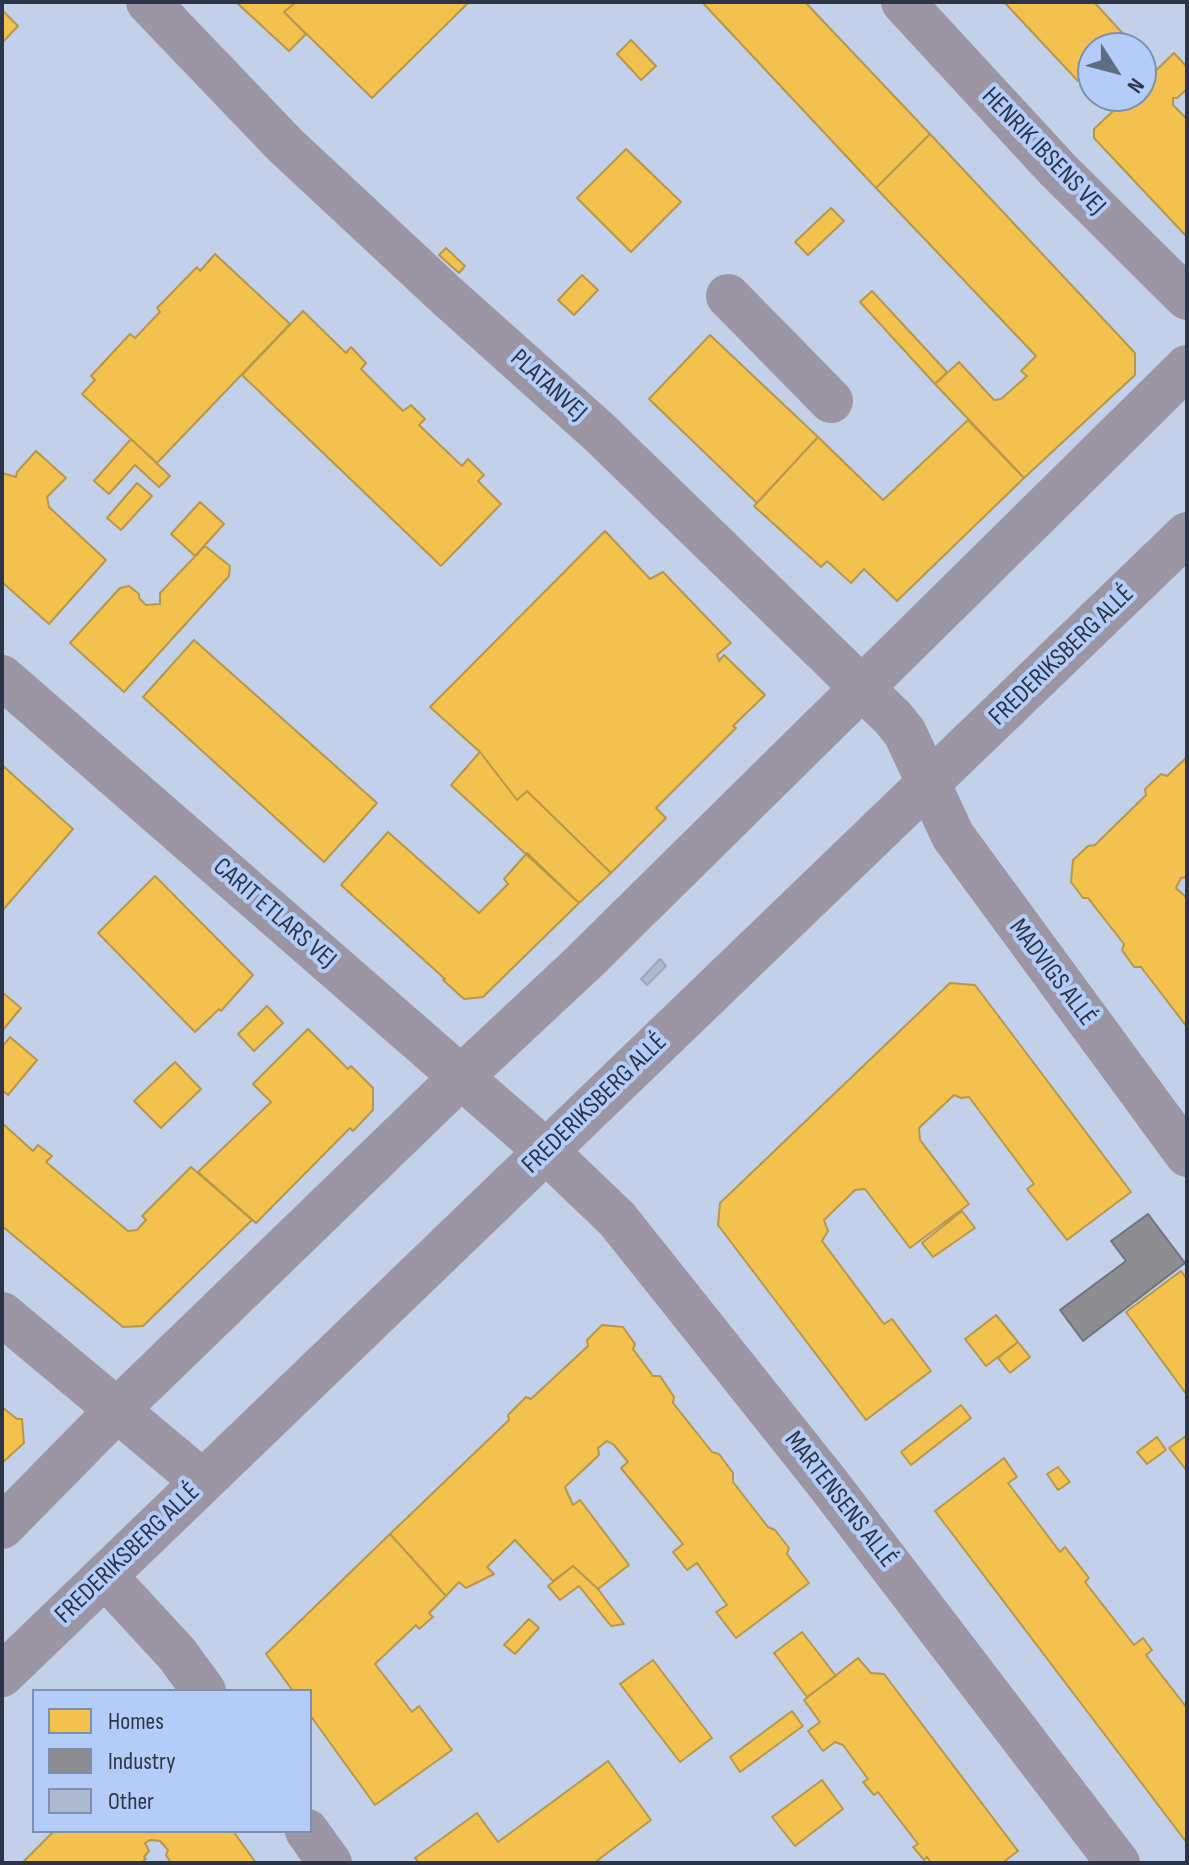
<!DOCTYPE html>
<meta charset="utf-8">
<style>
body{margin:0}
#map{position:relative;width:1189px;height:1865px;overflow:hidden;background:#c2d1e9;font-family:"Sofia Sans Condensed",sans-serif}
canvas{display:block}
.frame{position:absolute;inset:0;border:4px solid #2b3547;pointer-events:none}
.legend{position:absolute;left:32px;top:1689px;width:280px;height:144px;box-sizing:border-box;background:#b3cdf8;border:2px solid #7d90b1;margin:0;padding:10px 14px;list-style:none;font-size:24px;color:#2b3547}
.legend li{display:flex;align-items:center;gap:16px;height:40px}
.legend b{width:40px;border:2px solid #7d90b1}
.north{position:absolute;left:1077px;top:32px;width:80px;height:80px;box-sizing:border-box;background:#b3cdf8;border:2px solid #7d90b1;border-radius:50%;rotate:126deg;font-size:22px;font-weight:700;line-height:32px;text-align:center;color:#2b3547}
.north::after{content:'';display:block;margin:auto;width:28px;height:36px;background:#606c80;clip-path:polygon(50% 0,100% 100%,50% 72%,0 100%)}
</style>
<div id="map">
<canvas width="1189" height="1865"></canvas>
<div class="frame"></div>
<ul class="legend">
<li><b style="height:22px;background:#f2c14e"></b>Homes</li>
<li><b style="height:22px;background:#8d8d92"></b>Industry</li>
<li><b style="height:22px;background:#adb9cf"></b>Other</li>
</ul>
<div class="north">N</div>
</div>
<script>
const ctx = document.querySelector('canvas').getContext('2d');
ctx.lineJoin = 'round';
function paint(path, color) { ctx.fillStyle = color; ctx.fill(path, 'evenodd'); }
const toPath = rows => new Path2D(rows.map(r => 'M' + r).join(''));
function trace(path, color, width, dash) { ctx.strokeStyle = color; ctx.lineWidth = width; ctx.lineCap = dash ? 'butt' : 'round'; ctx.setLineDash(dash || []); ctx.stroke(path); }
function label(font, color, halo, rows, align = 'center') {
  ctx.font = font + ' "Sofia Sans Condensed",sans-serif'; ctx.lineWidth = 8; ctx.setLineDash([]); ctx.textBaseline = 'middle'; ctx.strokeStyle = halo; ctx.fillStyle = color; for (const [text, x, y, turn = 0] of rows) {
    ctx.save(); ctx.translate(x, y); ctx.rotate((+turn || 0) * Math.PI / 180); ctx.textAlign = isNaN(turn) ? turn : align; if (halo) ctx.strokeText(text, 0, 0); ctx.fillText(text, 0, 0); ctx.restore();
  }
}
const homes = toPath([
 [236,2,296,2,284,12,306,34,289,51,236,2],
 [296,2,469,2,372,98,284,12,296,2],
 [702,2,805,2,930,134,876,188,702,2],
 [1004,2,1094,2,1126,37,1115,48,1093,48,1093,68,1078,81,1004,2],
 [2,10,18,26,2,43,2,10],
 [631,40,656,66,641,80,617,54,631,40],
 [1174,53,1187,67,1187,89,1177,98,1173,98,1173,105,1187,119,1187,237,1094,138,1094,129,1129,96,1141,96,1141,85,1174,53],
 [930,134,1135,353,1135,375,1024,478,935,384,959,362,994,400,1001,399,1027,376,1021,371,1036,356,876,188,930,134],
 [626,149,681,202,631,252,577,198,626,149],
 [831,208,844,221,808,255,795,242,831,208],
 [446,248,465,266,459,273,439,255,446,248],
 [215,254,290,324,157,463,82,394,95,380,91,376,130,334,135,338,160,312,157,308,197,267,200,271,215,254],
 [582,275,598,290,574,315,558,300,582,275],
 [872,291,947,372,935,384,860,302,872,291],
 [303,311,346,353,351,347,366,363,361,369,403,411,411,405,425,419,419,425,462,466,468,459,484,475,478,481,501,504,441,566,242,375,303,311],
 [710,335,818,437,757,503,649,399,710,335],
 [968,420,1024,478,897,601,864,569,851,583,827,561,821,567,754,506,818,437,883,500,968,420],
 [131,439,170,476,159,487,135,465,109,494,94,481,131,439],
 [36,451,66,478,47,497,49,507,106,560,49,624,2,582,2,473,16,477,17,472,36,451],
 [137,483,152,496,121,530,107,518,137,483],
 [200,502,224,524,195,556,171,534,200,502],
 [605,531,650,579,663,572,731,643,717,655,719,661,724,655,765,695,733,726,736,728,656,808,666,818,611,873,527,791,517,800,480,752,430,707,605,531],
 [205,546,230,566,229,576,124,692,70,643,120,588,129,586,139,594,139,598,146,605,160,604,160,593,205,546],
 [194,640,377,803,324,862,143,697,194,640],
 [480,752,517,800,527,791,611,873,579,903,451,785,480,752],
 [1187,757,1187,877,1181,878,1176,888,1187,898,1187,1027,1141,967,1134,967,1122,950,1124,944,1088,898,1083,898,1071,882,1073,860,1088,846,1095,845,1146,795,1145,789,1161,774,1167,776,1187,757],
 [2,765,73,829,2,911,2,765],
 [388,832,479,913,508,884,504,879,527,853,579,903,483,997,464,999,443,980,445,979,341,885,388,832],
 [155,876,253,975,221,1011,219,1009,195,1032,98,933,155,876],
 [950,983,975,985,1131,1192,1067,1240,1027,1189,1034,1184,969,1097,961,1098,954,1095,919,1128,920,1140,969,1204,910,1248,865,1189,855,1190,824,1220,828,1231,822,1241,884,1324,892,1319,931,1371,866,1420,718,1225,720,1203,950,983],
 [2,992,21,1008,2,1031,2,992],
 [267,1006,283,1023,254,1051,238,1034,267,1006],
 [308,1029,348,1069,351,1066,373,1088,373,1110,353,1131,350,1128,256,1223,198,1172,271,1102,253,1084,308,1029],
 [10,1037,37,1060,8,1095,2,1090,2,1047,10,1037],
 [175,1062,201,1089,161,1128,134,1101,175,1062],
 [2,1123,33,1151,38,1145,52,1156,46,1162,128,1231,137,1230,146,1220,142,1216,191,1167,252,1220,143,1326,123,1327,2,1226,2,1123],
 [962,1211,975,1228,933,1257,922,1243,962,1211],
 [1181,1271,1187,1279,1187,1395,1126,1312,1181,1271],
 [996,1315,1018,1342,986,1366,965,1339,996,1315],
 [602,1325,623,1327,635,1344,633,1349,653,1376,660,1376,674,1397,673,1403,712,1452,719,1454,733,1473,733,1482,768,1527,775,1530,789,1548,787,1554,809,1583,736,1638,716,1612,727,1605,697,1563,687,1570,673,1552,683,1544,621,1468,628,1462,614,1445,607,1441,598,1448,599,1455,565,1487,573,1505,580,1500,629,1565,598,1589,573,1566,553,1581,515,1540,487,1567,494,1574,466,1588,459,1582,446,1596,390,1534,509,1420,508,1415,526,1397,531,1399,588,1346,587,1340,602,1325],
 [1018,1342,1030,1357,1010,1373,998,1358,1018,1342],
 [961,1405,971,1418,911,1465,901,1452,961,1405],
 [2,1407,17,1419,22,1419,24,1443,2,1463,2,1407],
 [1186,1436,1187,1438,1187,1471,1169,1448,1186,1436],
 [1157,1437,1166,1450,1147,1464,1137,1452,1157,1437],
 [1004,1458,1017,1477,1008,1483,1060,1552,1065,1547,1089,1578,1085,1582,1134,1645,1143,1638,1152,1650,1146,1655,1187,1708,1187,1843,935,1511,1004,1458],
 [1058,1467,1070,1482,1058,1490,1047,1474,1058,1467],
 [390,1534,446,1596,429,1613,433,1617,419,1629,416,1625,375,1664,412,1712,419,1706,452,1750,375,1805,310,1715,310,1691,293,1691,266,1654,390,1534],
 [573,1566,598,1589,624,1624,611,1626,579,1586,560,1600,548,1586,573,1566],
 [529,1619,539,1628,515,1654,504,1645,529,1619],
 [802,1632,836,1676,807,1697,774,1653,802,1632],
 [858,1658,871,1673,884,1674,1018,1851,1002,1863,931,1863,927,1857,924,1860,913,1847,918,1844,878,1792,874,1795,863,1782,868,1779,843,1745,835,1742,823,1751,808,1731,820,1722,804,1700,858,1658],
 [653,1660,712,1738,680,1762,620,1684,653,1660],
 [792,1711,803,1726,740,1772,730,1757,792,1711],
 [608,1761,651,1820,594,1863,419,1863,415,1858,477,1813,498,1842,608,1761],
 [822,1780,843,1809,795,1846,772,1817,822,1780],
 [54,1831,233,1831,256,1863,171,1863,166,1855,168,1850,160,1841,150,1840,145,1843,149,1851,144,1857,146,1859,140,1863,22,1863,54,1831]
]);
paint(homes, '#f2c14e');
trace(homes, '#b6974c', 2);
const industry = toPath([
 [1148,1214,1185,1263,1083,1341,1060,1310,1126,1261,1111,1241,1148,1214]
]);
paint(industry, '#8d8d92');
trace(industry, '#70737c', 2);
const building = toPath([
 [660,959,666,966,647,985,641,979,660,959]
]);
paint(building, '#adb9cf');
trace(building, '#9ba7b9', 2);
trace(toPath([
 [148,2,285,145,447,296,599,432,893,718,905,733,953,836,1187,1155],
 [903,2,1058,170,1187,298],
 [728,296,831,401],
 [2,677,546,1151,617,1219,829,1485,1118,1863],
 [2,1314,202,1481],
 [2,1527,118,1409,461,1077,583,963,1187,367],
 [105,1576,177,1654,204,1691],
 [2,1675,1187,534],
 [307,1831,330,1863]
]), '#9c95a3', 44);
label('26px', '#2b3547', '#b3cdf8', [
 ["HENRIK IBSENS VEJ",1043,152,46],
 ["PLATANVEJ",548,386,42],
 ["FREDERIKSBERG ALLÉ",1062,656,-44],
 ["CARIT ETLARS VEJ",274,914,41],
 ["MADVIGS ALLÉ",1052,973,53],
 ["FREDERIKSBERG ALLÉ",595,1104,-44],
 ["MARTENSENS ALLÉ",840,1500,52],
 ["FREDERIKSBERG ALLÉ",128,1554,-44]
]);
</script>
